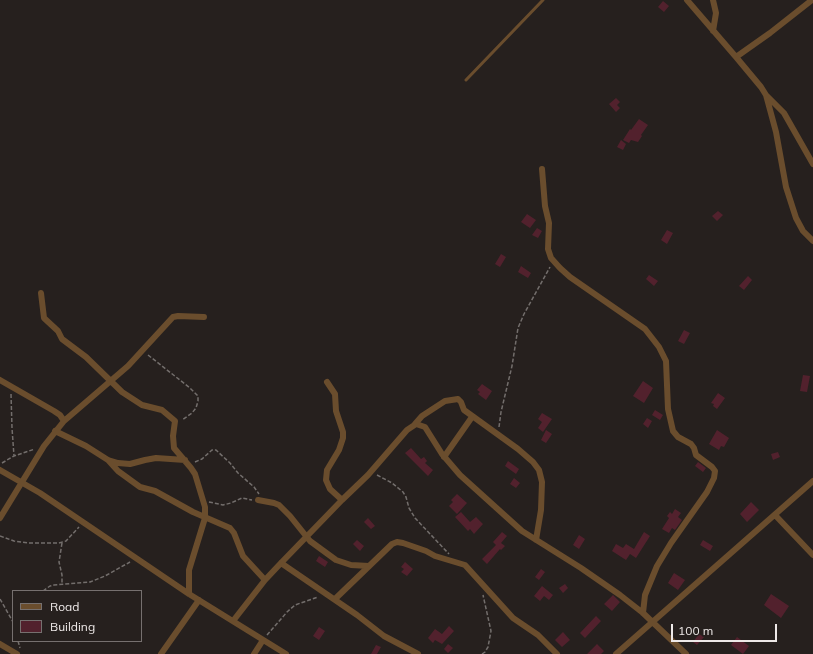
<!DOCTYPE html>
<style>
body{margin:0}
#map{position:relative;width:813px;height:654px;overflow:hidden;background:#26201e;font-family:Mulish,sans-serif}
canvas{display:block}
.legend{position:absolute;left:12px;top:590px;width:130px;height:52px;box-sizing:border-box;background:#26201e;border:1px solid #76706f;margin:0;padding:5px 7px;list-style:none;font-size:12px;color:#eee9e8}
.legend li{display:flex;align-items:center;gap:8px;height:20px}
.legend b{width:20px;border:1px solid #76706f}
.scale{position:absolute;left:671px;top:624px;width:106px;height:18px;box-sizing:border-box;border:2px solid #eee9e8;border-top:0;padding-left:5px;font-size:12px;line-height:14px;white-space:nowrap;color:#eee9e8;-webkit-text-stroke:3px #26201e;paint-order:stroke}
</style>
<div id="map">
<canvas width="813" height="654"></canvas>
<ul class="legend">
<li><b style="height:5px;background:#6a4d2d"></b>Road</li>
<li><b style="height:11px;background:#52212d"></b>Building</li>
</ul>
<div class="scale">100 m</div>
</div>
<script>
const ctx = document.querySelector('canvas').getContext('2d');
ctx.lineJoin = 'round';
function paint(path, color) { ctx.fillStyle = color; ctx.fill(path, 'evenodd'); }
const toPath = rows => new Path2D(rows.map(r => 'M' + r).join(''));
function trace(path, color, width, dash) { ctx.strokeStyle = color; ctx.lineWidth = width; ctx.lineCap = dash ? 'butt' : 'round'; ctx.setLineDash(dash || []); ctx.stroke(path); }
paint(toPath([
 [663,1,669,6,664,12,658,7],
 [616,98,620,102,617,105,620,108,616,112,609,104],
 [639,119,648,125,641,135,642,136,638,142,631,140,629,143,623,140,630,129,631,130],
 [621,140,626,144,623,150,617,147],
 [718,211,723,215,717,221,712,216],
 [527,214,536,220,530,228,521,222],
 [537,228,542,231,538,238,532,235],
 [667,230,673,233,667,244,661,240],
 [501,254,506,257,500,267,495,264],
 [521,266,531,273,528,278,518,272],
 [649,275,658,281,654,286,646,279],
 [748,276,752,280,744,290,739,286],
 [684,330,690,333,684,344,678,341],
 [803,375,810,376,807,392,800,391],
 [643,381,653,388,644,403,633,396],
 [482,384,492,391,486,400,478,394,480,392,477,390],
 [718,393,725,398,717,409,713,406,714,404,711,403],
 [655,410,663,415,660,420,652,415],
 [542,413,552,419,543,432,538,428,542,422,538,419],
 [647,418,652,421,648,428,643,424],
 [546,430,552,434,546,443,541,440],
 [717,430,729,438,724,447,721,446,719,450,709,444],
 [411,448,421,459,424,457,427,461,425,463,433,470,428,476,405,453],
 [778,452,780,457,773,460,771,454],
 [508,461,519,469,516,474,505,466],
 [698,462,706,468,703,472,695,466],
 [514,478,520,483,516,488,510,484],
 [457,494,467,503,457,514,449,506,453,502,451,500],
 [751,502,759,510,747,522,740,514],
 [675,509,681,513,678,517,682,520,675,530,672,528,669,533,662,529,669,518,667,516,670,512,672,514],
 [461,512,470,522,476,517,483,524,474,534,470,529,468,531,455,517],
 [368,518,375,526,371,529,364,522],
 [502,532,507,536,501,543,505,546,501,550,500,549,487,564,482,559,496,545,493,542],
 [644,532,650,536,636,558,630,554,626,560,612,551,616,544,623,548,626,544,634,549],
 [579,535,585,539,579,549,573,545],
 [357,540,364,546,360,551,353,544],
 [703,540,713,546,710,551,700,545],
 [319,556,328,562,325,567,316,561],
 [405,562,413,569,407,576,401,572,404,569,401,567],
 [541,569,545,572,539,580,535,577],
 [674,573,685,580,678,590,668,583],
 [565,584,568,588,563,593,559,588],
 [542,586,553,595,549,600,544,596,540,601,534,596],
 [771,594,789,606,781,618,764,605],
 [613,595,620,602,612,611,604,604],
 [596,616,601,621,585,638,580,633],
 [449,626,454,631,442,644,435,640,433,643,428,638,435,629,442,634],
 [319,627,325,631,319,640,313,636],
 [563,632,570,640,562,647,555,640],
 [699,634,704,637,697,645,693,642],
 [737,637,749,646,743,654,731,645],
 [448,644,453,648,448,653,444,649],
 [597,644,604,651,601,654,587,654],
 [376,645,381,647,377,654,371,654]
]), '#52212d');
trace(toPath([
 [148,355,190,388,198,396,198,401,196,408,192,413,182,420],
 [11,394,12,428,14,456],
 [499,427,501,412,512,366,518,328,524,314,550,267],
 [195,462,202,459,212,450,216,450,230,463,238,473,254,487,259,494],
 [2,463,14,456,35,449],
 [377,475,392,483,403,492,406,497,409,508,415,518,449,554],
 [209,502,223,505,231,503,242,498,252,500],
 [0,536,14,541,29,543,59,543,66,541,79,527],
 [62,543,59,562,62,575,62,585],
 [43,591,50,586,54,585,90,582,105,576,130,562],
 [0,599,13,622],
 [267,635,287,612,295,605,318,597],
 [18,641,20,648],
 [482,654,485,652,488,647,491,631,483,595]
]), '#736e6c', 1.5, [4, 2]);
trace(toPath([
 [466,80,543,0]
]), '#6a4d2d', 3);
trace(toPath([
 [687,0,736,57,761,87,766,95,776,132,786,187,796,218,803,231,813,241],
 [713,0,716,13,713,31],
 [736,57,770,33,812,0],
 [767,96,784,113,813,164],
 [542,169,545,206,549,223,548,249,551,258,560,268,570,277,645,329,659,347,666,361,668,409,673,431,678,437,691,444,694,448,696,455,712,467,715,471,714,478,707,492,671,543,657,566,645,595,643,613],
 [41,293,44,318,58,331,62,339,86,357,122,392,142,405,162,410,175,421,173,436,174,448,191,468,195,474,205,507,205,518,189,570,189,594],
 [0,380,54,411,60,415,64,421],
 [327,382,335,394,336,411,343,432,343,438,339,450,327,470,326,480,330,489,342,500],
 [415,424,422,416,445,401,458,399,461,402,464,410,518,449,533,462,539,470,542,482,541,510,536,540],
 [55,431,86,446,108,460,118,463,130,464,145,460,156,458,185,460],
 [444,457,472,417],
 [108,460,118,471,140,487,155,491,193,512,230,528,234,533,243,556,265,580],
 [0,470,40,493,189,594,286,654],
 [258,500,274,503,279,505,290,516,310,541,336,560,351,565,369,566],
 [775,515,813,555],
 [0,518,44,446,64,421,128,366,173,317,178,316,204,317],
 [281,563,357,615,384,636,418,654],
 [335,599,392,544,397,542,403,543,426,551,435,556,465,565,513,618,538,635,557,654],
 [233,621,265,580,281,563,342,500,368,475,407,430,416,424,425,427,442,454,460,475,522,531,581,568,620,595,643,613,686,654],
 [0,644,17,654],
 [161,654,199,600],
 [254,654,263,640],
 [616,654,813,481]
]), '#6a4d2d', 6);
</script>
